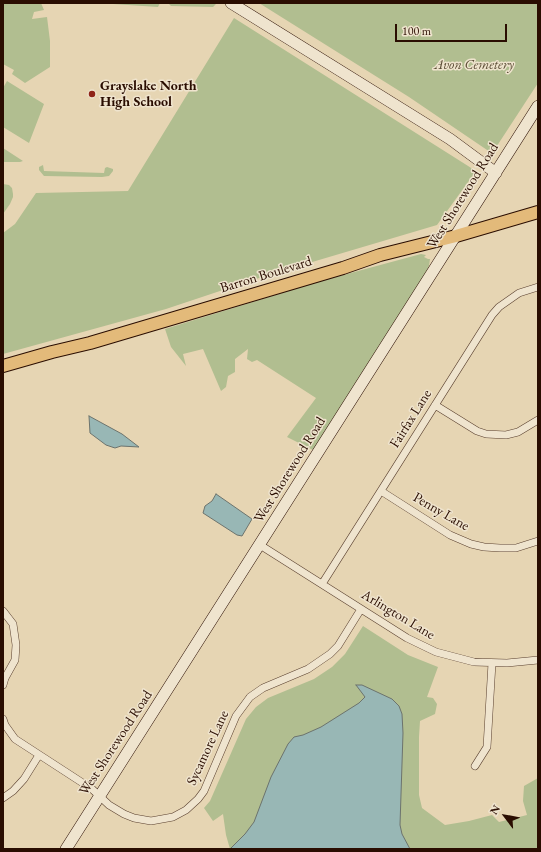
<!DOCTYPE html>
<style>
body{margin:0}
#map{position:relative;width:541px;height:852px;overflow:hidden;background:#e6d5b3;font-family:"EB Garamond",serif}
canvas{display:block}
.frame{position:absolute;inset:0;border:4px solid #2a0d01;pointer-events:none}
.north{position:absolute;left:485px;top:796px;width:40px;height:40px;-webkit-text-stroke:3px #efe4ce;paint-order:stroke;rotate:302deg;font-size:11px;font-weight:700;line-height:16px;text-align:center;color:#2a0d01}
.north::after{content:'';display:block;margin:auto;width:14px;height:18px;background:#2a0d01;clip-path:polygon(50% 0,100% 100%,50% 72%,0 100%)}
.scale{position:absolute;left:395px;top:24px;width:112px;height:18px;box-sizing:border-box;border:2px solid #2a0d01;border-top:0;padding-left:5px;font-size:12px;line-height:14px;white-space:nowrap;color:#2a0d01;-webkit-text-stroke:3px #efe4ce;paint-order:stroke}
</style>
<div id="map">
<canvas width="541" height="852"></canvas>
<div class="frame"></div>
<div class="north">N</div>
<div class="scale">100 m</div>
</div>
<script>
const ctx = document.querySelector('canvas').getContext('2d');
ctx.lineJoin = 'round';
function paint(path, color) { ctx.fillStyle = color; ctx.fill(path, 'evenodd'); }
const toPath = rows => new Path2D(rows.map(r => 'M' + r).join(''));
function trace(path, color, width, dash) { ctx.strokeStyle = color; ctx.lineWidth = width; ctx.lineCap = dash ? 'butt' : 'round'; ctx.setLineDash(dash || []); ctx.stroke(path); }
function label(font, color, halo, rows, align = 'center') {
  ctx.font = font + ' "EB Garamond",serif'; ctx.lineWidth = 3; ctx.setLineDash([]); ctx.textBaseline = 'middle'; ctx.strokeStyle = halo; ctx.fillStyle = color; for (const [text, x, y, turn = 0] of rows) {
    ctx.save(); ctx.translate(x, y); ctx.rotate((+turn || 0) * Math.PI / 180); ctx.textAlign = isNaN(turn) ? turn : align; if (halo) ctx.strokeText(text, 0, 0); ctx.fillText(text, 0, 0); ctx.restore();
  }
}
paint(toPath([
 [3,3,24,3,24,7,24,3,41,3,44,10,34,12,32,19,47,17,50,41,50,67,25,83,12,74,14,70,3,64],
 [98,3,160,3,158,7],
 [168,3,214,3,216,4,213,7,171,6],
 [259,3,538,3,538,83,493,152,490,152,409,97],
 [234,18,476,171,437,225,265,276,166,309,3,354,3,233,15,224,36,193,128,191],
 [7,81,44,104,29,143,3,127,3,88],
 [3,148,23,161,20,162,3,162],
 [43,165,44,171,104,173,105,168,107,167,113,169,113,171,109,176,102,177,44,176,39,170,39,167],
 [3,184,9,185,12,188,13,194,13,197,10,204,3,214],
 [421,254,426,255,424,257,428,259,430,259,429,266,426,272,313,450,287,437,316,398,257,360,252,362,247,359,248,349,235,359,235,372,228,376,226,387,221,391,203,349,183,354,186,366,171,347,165,329,321,281],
 [363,626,408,655,438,667,427,697,433,698,437,704,435,714,420,721,419,737,419,795,422,808,445,825,469,821,492,815,499,822,527,815,523,801,524,786,538,778,538,849,230,849,226,835,223,814,213,821,204,808,210,801,246,719,256,707,268,698,314,679,332,667,345,654]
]), '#b1be90');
const water = toPath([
 [89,416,122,434,139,447,121,446,115,448,106,445,90,433,89,416],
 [216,494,252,519,242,536,237,535,203,513,205,506,212,501,216,494],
 [356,685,362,685,392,699,399,706,402,714,403,733,400,825,402,834,410,849,230,849,245,834,254,822,271,777,288,744,294,737,303,735,321,727,359,703,365,697,356,685]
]);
paint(water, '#98b7b5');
trace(water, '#6c736d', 1);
const street = toPath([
 [435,405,477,431,486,434,506,435,518,432,538,420],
 [381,491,450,535,471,544,484,547,500,548,516,548,538,541],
 [260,545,407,638,436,652,474,662,507,663,538,660],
 [322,584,492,315,499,307,519,293,538,287],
 [3,611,13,624,16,645,15,660,5,678,3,685],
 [3,719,5,725,15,739,92,789,109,805,124,814,134,818,151,821,173,817,186,810,198,799,204,791,236,716,250,697,263,688,308,669,330,654,338,646,361,609],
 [475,766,487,747,492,663],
 [3,798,13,791,24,779,39,755]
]);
const secondary = toPath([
 [231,3,450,139,496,173],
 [66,849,538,106]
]);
const primary = toPath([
 [3,366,52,352,90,343,343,268,380,255,456,236,538,212]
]);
trace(street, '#593f2e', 8);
trace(secondary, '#2a0d01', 12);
trace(primary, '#2a0d01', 14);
trace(street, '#efe4ce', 7);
trace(secondary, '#efe4ce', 11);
trace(primary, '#e3ba7a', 12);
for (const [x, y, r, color] of [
 [92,94,4,"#8f2418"]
]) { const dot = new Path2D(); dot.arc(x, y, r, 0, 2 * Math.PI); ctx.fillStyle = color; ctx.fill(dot); trace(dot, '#efe4ce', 1.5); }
label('italic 14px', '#594b33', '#efe4ce', [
 ["Avon Cemetery",474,65]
]);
label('bold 14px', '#2a0d01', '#efe4ce', [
 ["Grayslake North",100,86],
 ["High School",100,102]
], 'left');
label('14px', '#2a0d01', '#efe4ce', [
 ["West Shorewood Road",463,196,-58],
 ["Barron Boulevard",266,275,-17],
 ["Fairfax Lane",411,419,-58],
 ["West Shorewood Road",290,470,-58],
 ["Penny Lane",441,512,30],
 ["Arlington Lane",398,615,31],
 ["West Shorewood Road",116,743,-57],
 ["Sycamore Lane",208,748,-65]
]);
</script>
